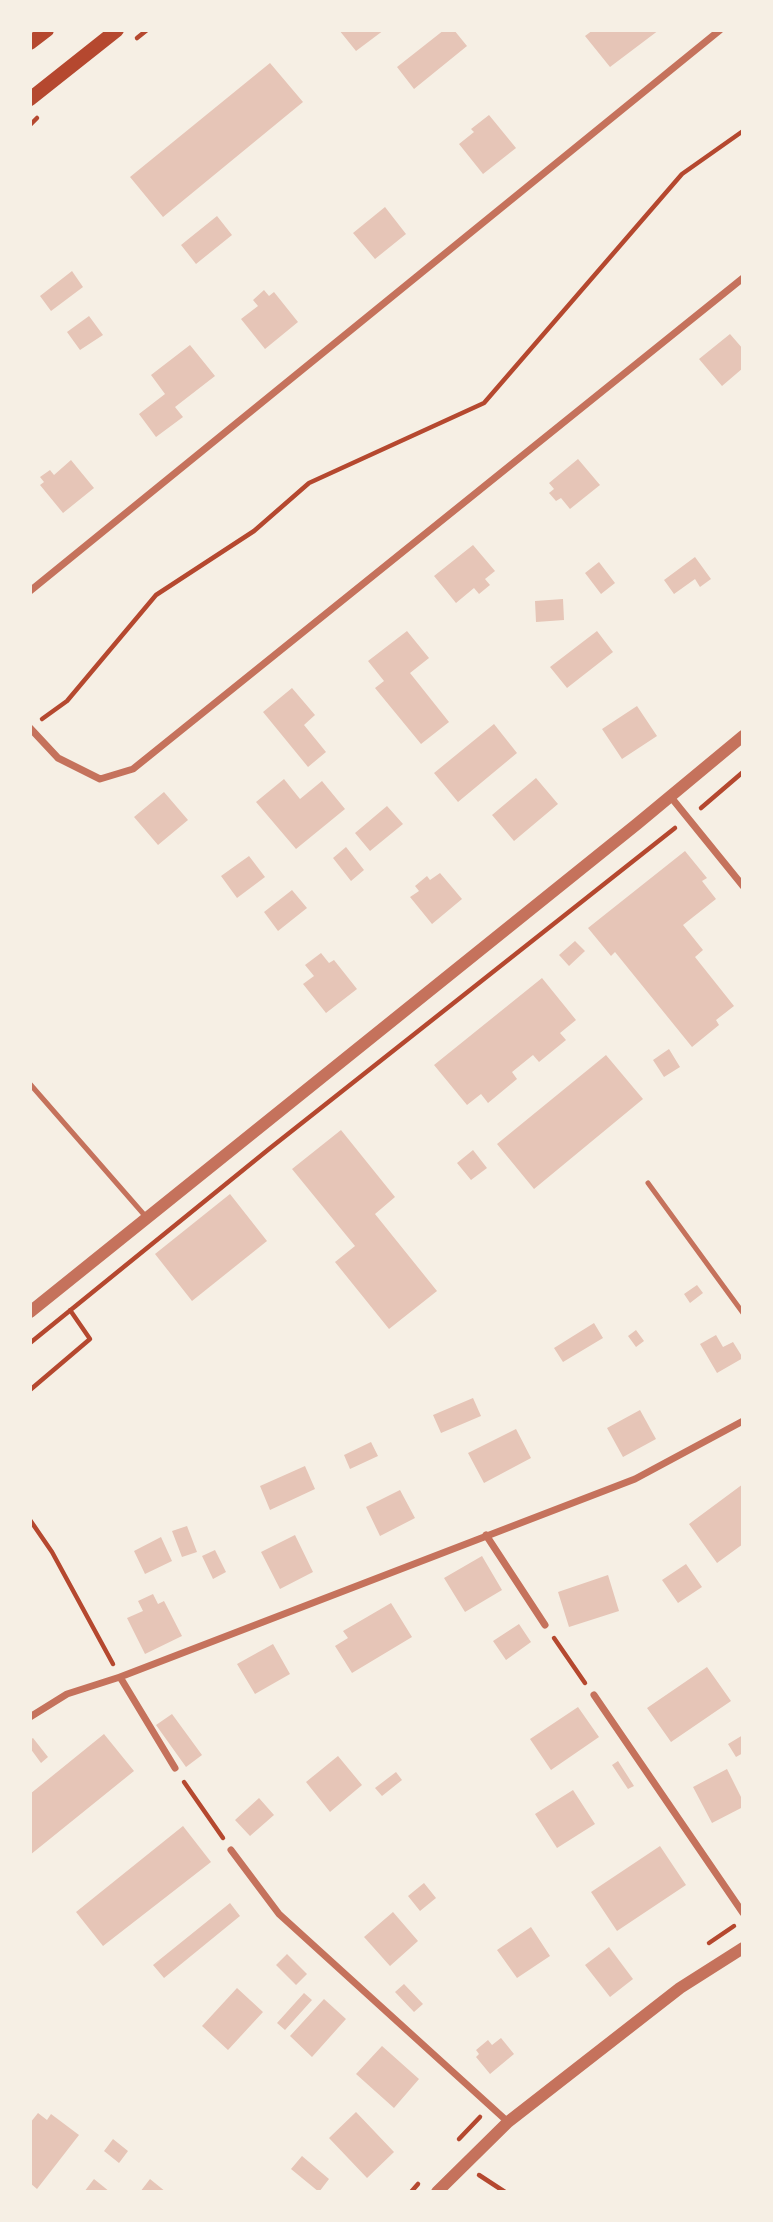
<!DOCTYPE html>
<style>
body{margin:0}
#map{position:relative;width:773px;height:2222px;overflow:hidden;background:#f6efe4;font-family:"Source Sans 3",sans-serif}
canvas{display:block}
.frame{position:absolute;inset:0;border:32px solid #f6efe4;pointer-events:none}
</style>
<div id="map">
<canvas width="773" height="2222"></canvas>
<div class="frame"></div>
</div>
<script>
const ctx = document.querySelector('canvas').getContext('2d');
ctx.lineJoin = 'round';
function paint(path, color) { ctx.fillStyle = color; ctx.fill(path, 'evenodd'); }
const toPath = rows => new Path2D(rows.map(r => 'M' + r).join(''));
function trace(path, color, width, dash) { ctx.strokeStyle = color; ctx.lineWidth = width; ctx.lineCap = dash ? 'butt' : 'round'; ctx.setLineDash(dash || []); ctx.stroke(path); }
paint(toPath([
 [339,30,384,30,356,51],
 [444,30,454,30,467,46,414,89,397,67],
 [593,30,659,30,610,67,585,36],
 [270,63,303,102,163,217,130,177],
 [489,115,516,148,483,174,459,144,474,132,471,129],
 [385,207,406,234,375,259,353,233],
 [217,216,232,235,196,264,181,245],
 [72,271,83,287,51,311,40,296],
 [264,290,269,296,274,292,298,322,265,349,241,319,258,306,253,300],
 [89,316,103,335,80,350,67,332],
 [730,334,743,349,743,368,722,386,699,359],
 [190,345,215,376,175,407,183,417,156,437,139,414,165,394,151,375],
 [578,459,600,485,570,509,561,498,556,501,549,493,554,489,549,483],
 [71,460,94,488,63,513,40,485,44,482,40,477,50,470,54,475],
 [473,545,495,571,485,579,490,585,479,594,474,588,456,603,434,576],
 [695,557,711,579,700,587,695,579,674,594,664,580],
 [599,562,615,583,601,594,585,573],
 [563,599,564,620,536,622,535,601],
 [407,631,429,658,410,673,449,722,421,744,375,688,384,681,368,661],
 [597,631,613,652,567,688,550,667],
 [292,688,315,715,304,725,326,752,308,767,263,712],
 [637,706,657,736,622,759,602,729],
 [494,724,517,753,458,802,434,773],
 [536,778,558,804,514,841,492,815],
 [284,779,300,799,322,781,345,809,296,849,256,802],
 [164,792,188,820,158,845,134,817],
 [387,806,403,824,370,851,355,833],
 [346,847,364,870,351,881,333,858],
 [685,851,707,878,702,881,716,899,683,925,703,950,695,957,734,1006,716,1020,719,1025,692,1047,615,952,611,956,588,928],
 [249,856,265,877,237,898,221,876],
 [440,873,462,899,432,924,410,897,419,891,415,886,427,876,430,880],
 [292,890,307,908,278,931,264,912],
 [575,941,585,951,569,966,559,955],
 [321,953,329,963,334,960,357,989,326,1013,303,984,314,976,305,965],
 [542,978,576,1020,560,1033,566,1040,539,1062,533,1055,512,1072,517,1079,488,1103,481,1094,467,1105,434,1065],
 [669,1049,680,1067,664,1077,653,1060],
 [606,1055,643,1099,534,1189,497,1144],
 [341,1130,395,1197,375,1214,437,1291,389,1329,335,1262,355,1246,292,1169],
 [473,1150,487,1168,471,1180,457,1163],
 [230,1194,267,1241,192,1301,155,1254],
 [697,1285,703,1293,690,1303,684,1294],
 [594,1323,603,1338,563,1362,554,1348],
 [636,1330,644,1341,636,1347,628,1336],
 [716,1335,723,1347,733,1342,743,1358,717,1373,700,1344],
 [473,1398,481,1416,441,1433,433,1415],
 [640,1410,656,1439,623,1457,607,1428],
 [516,1429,531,1458,484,1483,468,1453],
 [371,1442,378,1456,350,1469,344,1455],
 [305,1466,315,1489,270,1510,260,1486],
 [743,1484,743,1544,717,1563,689,1524],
 [400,1490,415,1518,380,1536,366,1507],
 [187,1526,197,1552,182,1557,172,1531],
 [295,1535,313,1572,280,1589,261,1552],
 [161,1537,172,1561,145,1574,134,1551],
 [215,1550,226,1572,213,1579,202,1556],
 [482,1556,502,1590,465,1612,444,1578],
 [686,1564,702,1587,678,1603,662,1580],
 [608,1575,619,1611,569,1627,558,1592],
 [153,1594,158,1604,164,1601,182,1636,145,1654,127,1618,143,1611,138,1601],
 [391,1603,412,1637,352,1673,335,1646,348,1638,343,1631],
 [519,1624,531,1642,506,1660,493,1641],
 [273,1644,290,1674,255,1694,237,1664],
 [707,1667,731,1701,671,1742,647,1708],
 [578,1707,599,1737,551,1770,530,1739],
 [172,1714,202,1755,186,1767,156,1725],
 [104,1734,134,1771,30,1855,30,1794],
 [743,1735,743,1753,736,1757,728,1744],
 [33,1738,48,1757,41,1763,30,1748,30,1740],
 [338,1756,362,1785,330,1812,306,1782],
 [618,1761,634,1786,628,1789,612,1765],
 [727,1769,743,1801,743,1807,712,1823,693,1787],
 [396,1772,402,1780,382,1796,375,1788],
 [573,1790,595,1824,557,1848,535,1814],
 [259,1798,274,1815,250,1836,235,1820],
 [183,1826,211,1862,103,1946,76,1912],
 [660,1846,686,1885,617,1931,591,1892],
 [424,1883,436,1898,420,1911,408,1896],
 [230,1903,240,1916,164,1978,153,1965],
 [393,1912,418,1941,390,1966,364,1937],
 [531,1927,550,1956,517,1978,497,1950],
 [609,1947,633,1979,610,1997,585,1965],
 [287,1954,307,1974,296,1985,276,1965],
 [404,1984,423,2004,414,2012,395,1992],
 [237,1988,263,2012,228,2050,202,2026],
 [304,1993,312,2000,285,2030,277,2023],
 [324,1999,346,2019,312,2057,290,2036],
 [501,2038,514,2054,490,2074,476,2057,479,2054,476,2050,488,2040,492,2045],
 [382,2046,419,2079,394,2108,356,2074],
 [356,2112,394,2152,367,2178,329,2138],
 [38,2113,47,2120,51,2114,79,2135,37,2189,30,2183,30,2123],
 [113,2139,128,2151,119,2163,104,2151],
 [302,2156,329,2179,319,2192,291,2169],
 [94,2179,110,2192,84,2192],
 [150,2179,166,2192,140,2192]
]), '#e6c5b7');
trace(toPath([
 [137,38,147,30],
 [30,125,37,118],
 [42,719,67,701,156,595,254,531,309,483,484,403,682,174,743,131],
 [701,808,743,772],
 [30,1343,269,1149,675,828],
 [30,1390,90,1339,70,1310],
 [30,1520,52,1552,113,1664],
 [554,1638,585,1683],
 [184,1782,223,1838],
 [709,1943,734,1926],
 [459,2139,480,2117],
 [479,2175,505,2192],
 [411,2192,418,2184]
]), '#b5482f', 4.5);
trace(toPath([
 [30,1084,147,1218],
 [648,1183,743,1313]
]), '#c5725c', 5);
trace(toPath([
 [30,591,720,30],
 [30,728,58,758,100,779,133,769,743,278],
 [670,796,743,886],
 [486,1535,545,1625],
 [120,1677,175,1768],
 [594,1695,743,1913],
 [30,1717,67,1694,120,1677,635,1479,743,1421],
 [231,1850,279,1914,508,2122]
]), '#c5725c', 7);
trace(toPath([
 [30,1312,637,824,743,736],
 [437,2192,508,2122,680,1988,743,1948]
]), '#c5725c', 12);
trace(toPath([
 [30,43,47,30],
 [30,99,117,30]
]), '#b5482f', 14);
</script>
